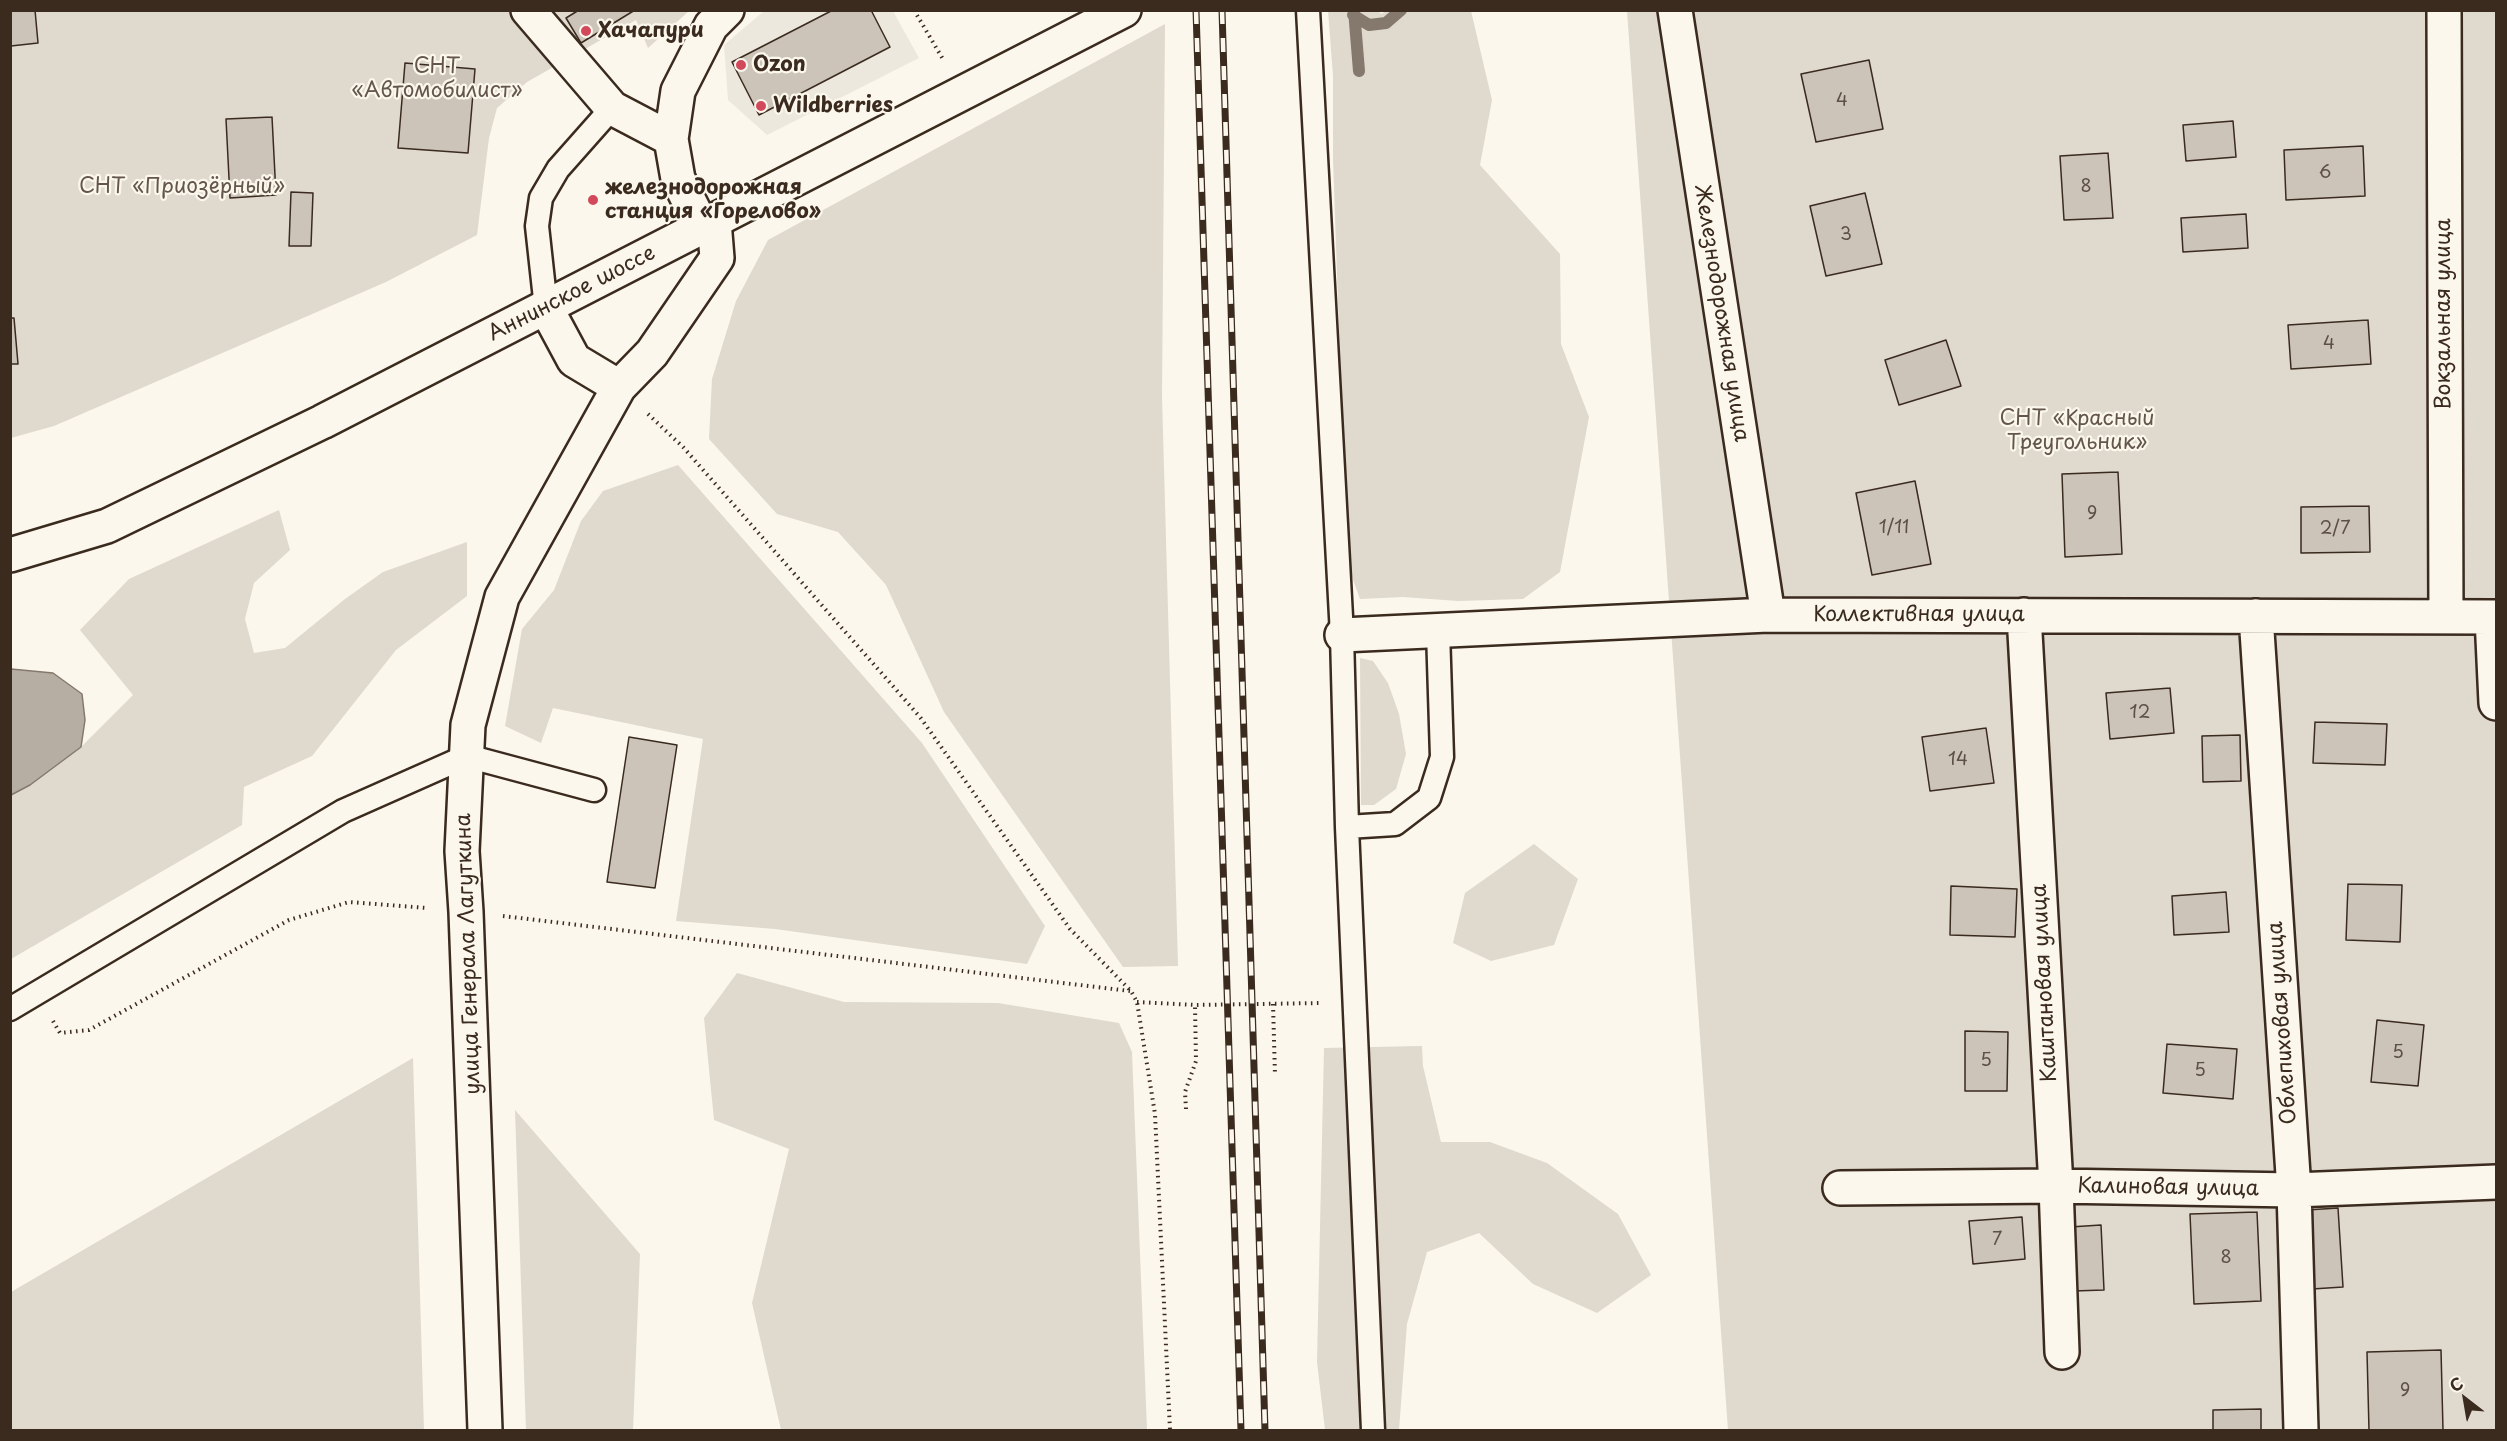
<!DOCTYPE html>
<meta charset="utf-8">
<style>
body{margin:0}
#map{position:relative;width:2507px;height:1441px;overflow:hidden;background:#fbf7ec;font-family:"Playpen Sans",sans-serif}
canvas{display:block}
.frame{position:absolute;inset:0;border:12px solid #3b2a1e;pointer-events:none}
.north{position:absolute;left:2435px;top:1369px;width:60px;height:60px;-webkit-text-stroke:4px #fbf7ec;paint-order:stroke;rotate:329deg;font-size:16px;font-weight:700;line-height:24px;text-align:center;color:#3b2a1e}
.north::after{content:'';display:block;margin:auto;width:21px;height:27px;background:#3b2a1e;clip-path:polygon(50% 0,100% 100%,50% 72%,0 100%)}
</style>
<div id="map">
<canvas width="2507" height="1441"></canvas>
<div class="frame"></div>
<div class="north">С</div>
</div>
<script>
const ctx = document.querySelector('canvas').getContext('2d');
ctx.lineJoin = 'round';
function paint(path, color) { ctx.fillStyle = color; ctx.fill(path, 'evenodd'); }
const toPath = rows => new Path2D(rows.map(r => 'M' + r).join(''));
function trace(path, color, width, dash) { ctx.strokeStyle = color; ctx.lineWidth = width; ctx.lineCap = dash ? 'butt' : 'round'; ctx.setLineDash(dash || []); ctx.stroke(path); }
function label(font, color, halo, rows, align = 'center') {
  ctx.font = font + ' "Playpen Sans",sans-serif'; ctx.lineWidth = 4.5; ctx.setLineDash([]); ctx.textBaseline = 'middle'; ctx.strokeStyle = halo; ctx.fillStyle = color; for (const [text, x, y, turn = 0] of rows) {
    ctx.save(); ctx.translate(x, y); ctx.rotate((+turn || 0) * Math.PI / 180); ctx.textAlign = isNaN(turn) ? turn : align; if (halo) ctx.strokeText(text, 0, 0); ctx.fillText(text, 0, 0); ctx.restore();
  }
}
paint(toPath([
 [764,11,893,11,919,58,767,135,728,100,724,45]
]), '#ede8dd');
paint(toPath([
 [1386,10,1471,11,1492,100,1480,165,1560,254,1561,344,1589,417,1560,572,1523,599,1458,601,1403,597,1360,599,1347,563,1333,158,1333,76,1328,11,1377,11,1382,14],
 [10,11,689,11,648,48,636,20,527,82,497,108,489,138,477,235,386,282,54,426,11,438],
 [1627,11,2496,11,2496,1430,1728,1430],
 [1165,24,1162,397,1178,966,1123,967,944,712,886,585,838,532,777,514,709,439,712,379,736,301,768,240],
 [678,465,922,743,1045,926,1027,964,775,929,676,921,703,739,553,708,541,743,505,726,522,629,554,590,581,521,603,491],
 [279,510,290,550,254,583,245,619,254,653,285,648,345,599,383,572,467,542,467,596,396,650,312,756,244,787,242,825,11,959,11,795,30,785,81,747,133,695,80,630,129,579],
 [1360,658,1373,661,1388,683,1399,714,1406,754,1396,789,1374,805,1361,805],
 [1534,844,1578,879,1554,945,1491,961,1453,943,1465,893],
 [737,973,844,1002,998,1003,1119,1023,1132,1052,1147,1430,781,1430,752,1303,789,1149,714,1120,704,1018],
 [1422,1046,1423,1066,1441,1142,1490,1142,1547,1163,1618,1214,1651,1275,1597,1313,1533,1284,1479,1233,1427,1252,1407,1324,1399,1430,1325,1430,1317,1362,1324,1048],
 [413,1058,424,1430,11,1430,11,1292],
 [515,1110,640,1254,633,1430,526,1430]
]), '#dfd9ce');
const water = toPath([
 [11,669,53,673,82,694,85,720,81,747,30,785,11,795,11,669]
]);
paint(water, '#b6aea2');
trace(water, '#85796d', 1.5);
trace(toPath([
 [1354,10,1359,71],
 [1353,15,1369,25,1386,23,1401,10]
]), '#85796d', 12);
const building = toPath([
 [10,10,35,10,38,43,11,46,10,10],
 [579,10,635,10,581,43,566,18,579,10],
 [833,10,871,10,890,47,759,115,732,62,833,10],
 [1869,60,1883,129,1816,142,1801,74,1869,60],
 [405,63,475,69,468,153,398,148,405,63],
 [272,117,276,195,230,198,226,119,272,117],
 [2233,121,2236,157,2186,161,2183,125,2233,121],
 [2363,146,2365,196,2286,200,2284,150,2363,146],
 [2108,153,2113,218,2064,220,2060,156,2108,153],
 [291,192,313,193,311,246,289,246,291,192],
 [1865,193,1882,264,1826,276,1810,206,1865,193],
 [2246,214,2248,248,2183,252,2181,218,2246,214],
 [10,318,14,318,18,364,10,364,10,318],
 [2368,320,2371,364,2291,369,2288,325,2368,320],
 [1946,340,1961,386,1899,405,1885,360,1946,340],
 [2118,472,2122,554,2065,557,2062,474,2118,472],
 [1915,481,1931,564,1872,575,1856,493,1915,481],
 [2369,506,2370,552,2301,553,2301,507,2369,506],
 [2170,688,2174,733,2110,739,2106,693,2170,688],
 [2315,722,2387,724,2385,765,2313,763,2315,722],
 [1986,728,1994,783,1930,791,1922,737,1986,728],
 [2240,735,2241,781,2203,782,2202,736,2240,735],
 [629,737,677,745,655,888,607,882,629,737],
 [2348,884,2402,885,2400,942,2346,940,2348,884],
 [1951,886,2017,889,2015,937,1950,935,1951,886],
 [2226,892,2229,932,2174,935,2172,896,2226,892],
 [2377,1020,2424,1025,2418,1086,2371,1082,2377,1020],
 [1965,1031,2008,1032,2007,1091,1965,1091,1965,1031],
 [2167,1044,2237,1049,2233,1099,2163,1093,2167,1044],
 [2338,1208,2343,1287,2312,1289,2307,1210,2338,1208],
 [2257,1212,2261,1301,2194,1304,2190,1214,2257,1212],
 [2022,1217,2025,1259,1973,1264,1969,1221,2022,1217],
 [2101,1225,2104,1290,2073,1291,2070,1227,2101,1225],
 [2441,1350,2443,1430,2369,1430,2367,1352,2441,1350],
 [2261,1409,2261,1430,2213,1430,2213,1410,2261,1409]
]);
paint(building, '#ccc4b9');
trace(building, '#3b2a1e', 1.5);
const lane = toPath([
 [1308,10,1342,635,1347,827,1373,1430],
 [546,308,537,226,541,198,558,169,612,108],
 [1347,827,1395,824,1429,798,1442,757,1438,631],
 [10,1009,343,811,467,756,594,790]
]);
const street = toPath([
 [528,10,612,108,671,139],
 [1675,10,1768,615],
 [2444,10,2446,617],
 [702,227,678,179,671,139,678,91,711,26,727,10],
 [546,308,574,360,619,387],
 [2024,615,2056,1186,2062,1352],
 [2256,616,2294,1190,2301,1430],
 [2492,617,2496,703],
 [1342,635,1768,615,2496,617],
 [1840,1188,2056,1186,2294,1190,2496,1182],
 [485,1430,466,912,462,851,468,725,502,597,619,387,652,353,717,258,714,221]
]);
const secondary = toPath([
 [10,555,107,526,322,422,1124,10]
]);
trace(lane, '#3b2a1e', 27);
trace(street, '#3b2a1e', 38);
trace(secondary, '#3b2a1e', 38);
trace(toPath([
 [914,10,944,61],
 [648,414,683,447,920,717,1070,929,1131,991,1137,1002,1155,1114,1170,1430],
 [503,916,1130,991],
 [1137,1002,1195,1005,1321,1003],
 [1273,1004,1275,1075],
 [53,1021,60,1033,89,1030,289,920,349,902,427,908],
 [1186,1109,1185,1092,1196,1061,1195,1005]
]), '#3b2a1e', 4, [1.5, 4.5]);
trace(lane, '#fbf7ec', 22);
trace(street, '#fbf7ec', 33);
trace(secondary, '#fbf7ec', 33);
const rail = toPath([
 [1196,10,1241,1430],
 [1222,10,1265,1430]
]);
trace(rail, '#3b2a1e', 7);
trace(rail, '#fbf7ec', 4.5, [14]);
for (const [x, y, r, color] of [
 [586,31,6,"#d1495b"],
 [741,65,6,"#d1495b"],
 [761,106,6,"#d1495b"],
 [593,200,6,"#d1495b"]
]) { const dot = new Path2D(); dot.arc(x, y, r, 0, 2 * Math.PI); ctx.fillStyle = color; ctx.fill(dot); trace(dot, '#fbf7ec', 2); }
label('18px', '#5f5045', null, [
 ["4",1842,101],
 ["6",2325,173],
 ["8",2086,187],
 ["3",1846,235],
 ["4",2329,344],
 ["9",2092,514],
 ["1/11",1894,528],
 ["2/7",2335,529],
 ["12",2140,713],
 ["14",1958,760],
 ["5",2398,1053],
 ["5",1986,1061],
 ["5",2200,1071],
 ["7",1997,1240],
 ["8",2226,1258],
 ["9",2405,1391]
]);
label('bold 21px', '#3b2a1e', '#fbf7ec', [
 ["Хачапури",598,31],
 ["Ozon",753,65],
 ["Wildberries",773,106],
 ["железнодорожная",605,188],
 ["станция «Горелово»",605,212]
], 'left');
label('21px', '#64564a', '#fbf7ec', [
 ["СНТ",437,67],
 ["«Автомобилист»",437,91],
 ["СНТ «Приозёрный»",182,187],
 ["СНТ «Красный",2077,419],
 ["Треугольник»",2077,443]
]);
label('21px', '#3b2a1e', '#fbf7ec', [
 ["Аннинское шоссе",572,294,-27],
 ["Железнодорожная улица",1721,313,81],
 ["Вокзальная улица",2444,314,-90],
 ["Коллективная улица",1919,615],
 ["улица Генерала Лагуткина",469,954,-92],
 ["Каштановая улица",2045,983,-93],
 ["Облепиховая улица",2283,1023,-94],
 ["Калиновая улица",2168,1188,1]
]);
</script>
